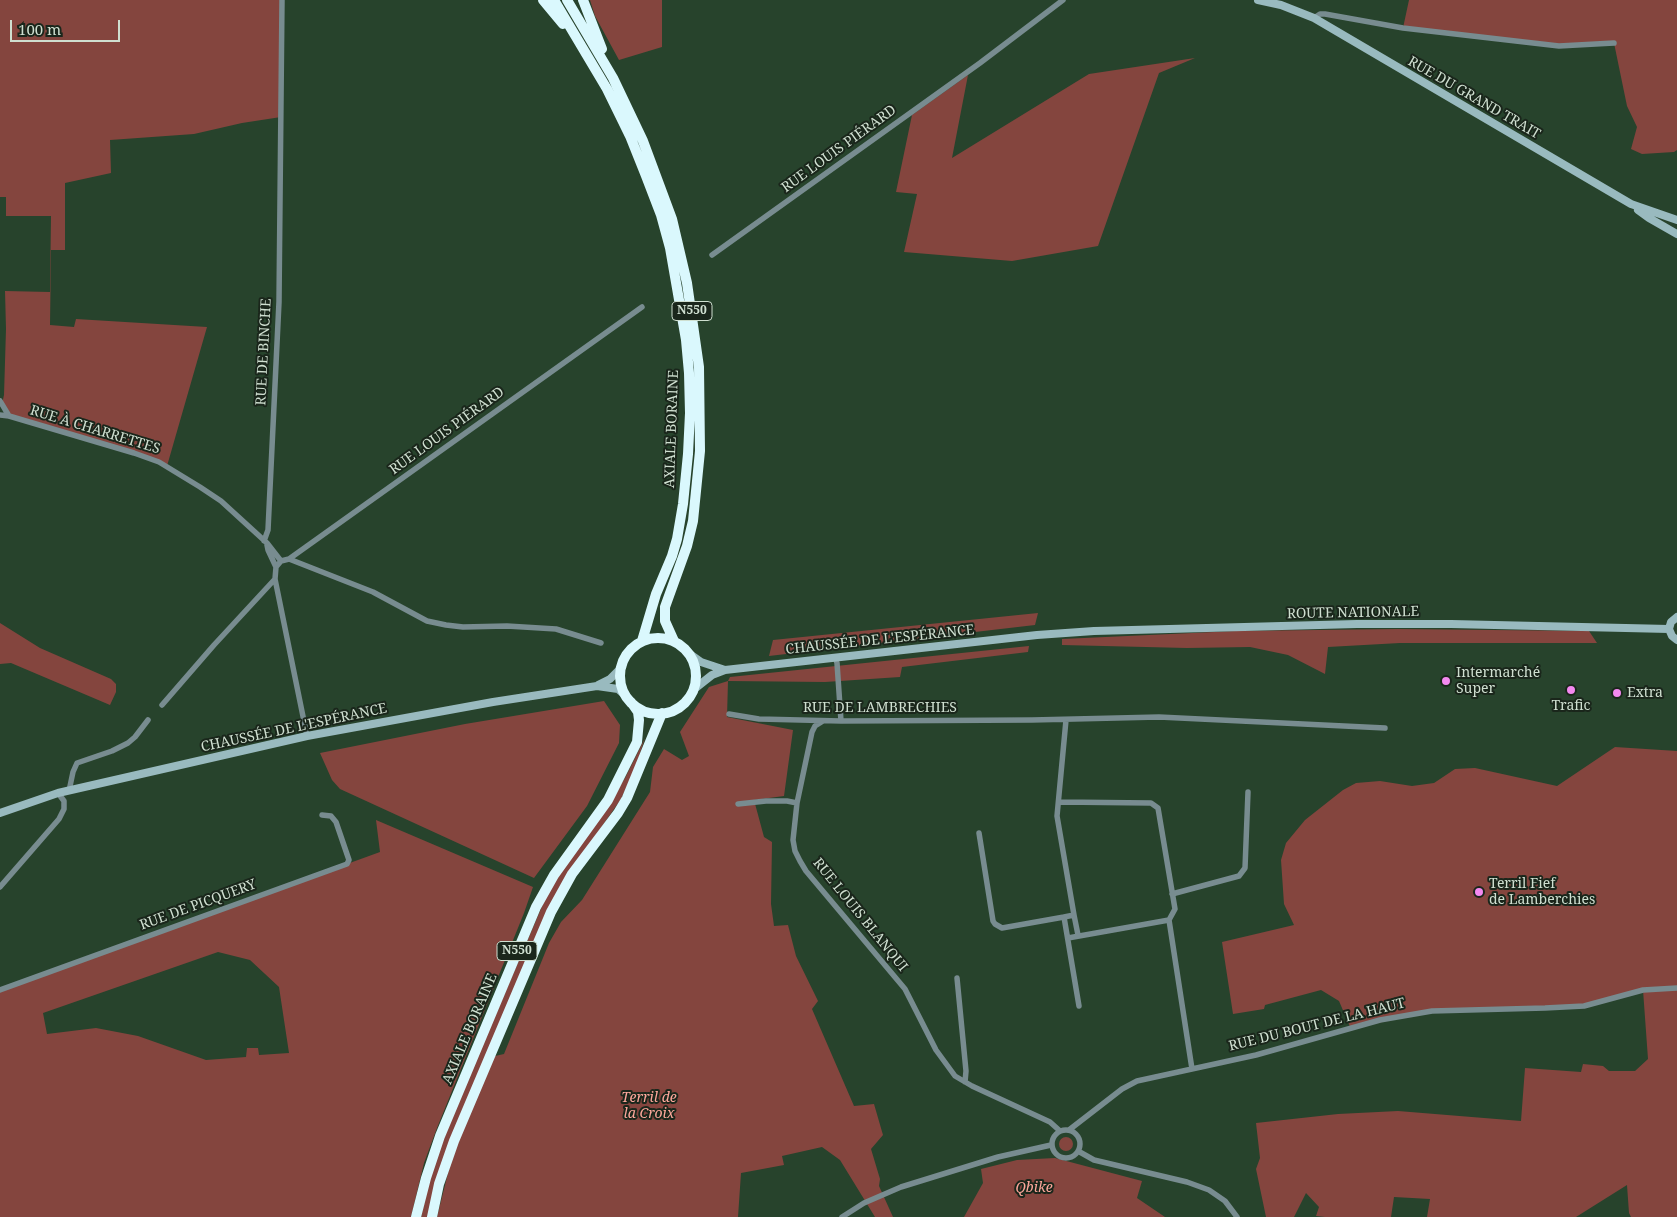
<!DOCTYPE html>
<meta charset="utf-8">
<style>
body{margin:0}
#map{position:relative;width:1677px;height:1217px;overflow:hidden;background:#27432c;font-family:"Noto Serif",serif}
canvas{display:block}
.scale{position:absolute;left:10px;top:20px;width:110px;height:22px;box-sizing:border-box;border:2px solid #cfdfd0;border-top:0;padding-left:6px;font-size:15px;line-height:18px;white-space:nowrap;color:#cfdfd0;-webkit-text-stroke:4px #1a261b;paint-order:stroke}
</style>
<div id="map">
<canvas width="1677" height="1217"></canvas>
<div class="scale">100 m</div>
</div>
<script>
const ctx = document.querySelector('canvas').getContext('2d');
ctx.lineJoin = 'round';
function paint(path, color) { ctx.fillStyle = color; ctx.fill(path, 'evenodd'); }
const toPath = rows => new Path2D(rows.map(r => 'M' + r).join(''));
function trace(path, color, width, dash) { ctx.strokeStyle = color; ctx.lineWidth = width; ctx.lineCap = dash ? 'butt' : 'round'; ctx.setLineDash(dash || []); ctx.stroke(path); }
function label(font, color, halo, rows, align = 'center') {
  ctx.font = font + ' "Noto Serif",serif'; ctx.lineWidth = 4; ctx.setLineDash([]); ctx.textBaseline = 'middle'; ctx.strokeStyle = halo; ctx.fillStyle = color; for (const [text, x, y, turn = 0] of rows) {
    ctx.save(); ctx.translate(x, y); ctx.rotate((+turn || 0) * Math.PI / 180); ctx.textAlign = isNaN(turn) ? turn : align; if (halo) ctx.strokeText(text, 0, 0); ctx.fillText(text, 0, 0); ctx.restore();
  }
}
paint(toPath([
 [0,0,282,0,281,117,242,123,194,134,110,140,111,173,65,183,65,250,51,250,50,325,74,327,76,319,207,327,167,466,159,462,9,416,2,404,4,395,6,329,5,291,50,292,51,216,6,216,6,197,0,197],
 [590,0,662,0,662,47,619,60,595,16],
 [1409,0,1677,0,1677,150,1674,152,1642,154,1631,149,1637,127,1627,106,1614,43,1575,46,1403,28],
 [1195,58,1159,73,1098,246,1012,261,904,252,917,194,896,192,912,115,968,75,952,158,1089,74],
 [1038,613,1035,625,769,656,773,640],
 [0,623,40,648,111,679,116,684,116,692,110,705,11,663,0,664],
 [1398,629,1589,631,1597,643,1400,643,1328,647,1325,674,1288,655,1250,647,1187,648,1062,645,1062,639,1236,631],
 [1029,646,1028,652,902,667,900,677,825,682,728,681,727,717,793,730,784,796,754,800,764,837,772,842,771,904,774,926,788,925,796,956,818,1001,812,1009,854,1106,874,1104,883,1135,871,1149,880,1179,879,1186,893,1217,875,1217,840,1160,822,1147,782,1156,784,1165,741,1173,738,1217,437,1217,450,1165,460,1135,495,1056,504,1054,549,943,561,922,582,900,650,792,653,767,664,749,682,760,689,756,680,732,709,687,728,681,730,677],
 [604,701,620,725,619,743,587,806,534,878,340,789,332,780,320,753,465,724],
 [645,738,635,768,621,799,559,888,428,1217,421,1217,431,1174,444,1136,546,897,562,870,599,819,625,778],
 [1615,747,1677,751,1677,1217,1631,1217,1629,1213,1627,1185,1576,1217,1427,1217,1430,1199,1394,1197,1391,1217,1325,1217,1316,1216,1319,1207,1306,1193,1294,1217,1266,1217,1256,1169,1260,1158,1256,1123,1338,1114,1398,1111,1521,1121,1525,1068,1581,1072,1583,1064,1603,1066,1609,1071,1635,1071,1648,1059,1643,990,1584,1006,1432,1011,1351,1029,1339,1001,1321,990,1265,1005,1264,1009,1233,1014,1222,942,1294,925,1284,904,1281,860,1286,843,1305,820,1343,790,1356,783,1380,781,1412,786,1434,783,1455,769,1475,768,1557,786],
 [376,820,533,887,524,913,437,1128,424,1163,411,1217,0,1217,0,990,380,852],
 [218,952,250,960,279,987,289,1053,259,1055,258,1048,247,1048,246,1057,206,1060,138,1036,96,1028,47,1034,43,1013],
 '1059 1144a7 7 0 1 1 14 0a7 7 0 1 1-14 0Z',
 [1055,1158,1142,1181,1137,1198,1165,1217,964,1217,983,1183,981,1169,1017,1160]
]), '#84453e');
trace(toPath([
 [1314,18,1320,14,1325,14,1403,28,1559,46,1614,43],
 [712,255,980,63,1063,0],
 [0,401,9,416],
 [0,415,9,416,134,453,159,462,200,487,221,501,267,543,281,561],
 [264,541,268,530,279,302,282,0],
 [267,545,268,550,276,567],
 [289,559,373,592,427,621,446,625,463,627,507,626,556,629,601,643],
 [835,657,837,663,841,721],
 [162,705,214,645,275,579],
 [729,714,759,719,841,721,1032,720,1159,717,1385,728],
 [1066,720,1057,816,1074,915,1064,917,1079,1006],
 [823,721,815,726,812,732,797,803,793,840,795,851,800,861,806,871,905,989,936,1050,955,1076,972,1086,1050,1122,1060,1131],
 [307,736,275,579,276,567,281,561,289,559,642,307],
 [69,791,73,772,77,763,112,751,128,743,135,737,148,720],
 [1059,802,1151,803,1158,808,1175,909,1169,920,1192,1069],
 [738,804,766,801,787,801,797,803],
 [979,833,993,921,995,924,1002,928,1064,917],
 [0,887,59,819,64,809,64,801,58,793],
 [1172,894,1239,876,1245,868,1248,792],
 [1074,915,1078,935],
 [1068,938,1169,920],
 [957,978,966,1071,965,1082],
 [0,990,347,864,349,860,336,822,331,816,322,815],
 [1069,1130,1122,1089,1137,1081,1256,1055,1380,1020,1432,1011,1545,1008,1584,1006,1643,990,1677,988],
 '1052 1144a14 14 0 1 1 28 0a14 14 0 1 1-28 0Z',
 [1078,1151,1094,1160,1187,1182,1209,1190,1225,1201,1237,1217],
 [842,1217,864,1203,901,1187,998,1157,1051,1145]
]), '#788c90', 5.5);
trace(toPath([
 [1258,0,1281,5,1314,18,1631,204,1677,220],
 [1638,210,1649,218,1677,234],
 [1677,617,1671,622,1669,629,1672,636,1677,640],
 [687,652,701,662,725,670],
 [598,685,610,679,622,667],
 [693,690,712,675,725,670,1037,635,1094,631,1357,624,1451,624,1669,629],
 [0,813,58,793,307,736,493,702,597,686,618,689,626,696]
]), '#99babf', 8);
trace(toPath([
 [543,0,563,24],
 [554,0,607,89,630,136,646,176,661,215,670,248,686,340,689,373,690,413,688,454,683,504,677,539,672,556,656,594,642,641],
 [567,0,613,78,643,141,672,219,687,283,699,367,700,451,693,521,687,546,665,607,665,621,674,641],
 [583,0,602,49],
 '620 676a38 38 0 1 1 76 0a38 38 0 1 1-76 0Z',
 [416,1217,426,1178,440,1136,536,907,554,875,608,800,637,742,639,720,638,712,631,702],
 [432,1217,439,1184,454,1141,551,912,572,874,618,813,627,798,662,713]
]), '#daf8fd', 10);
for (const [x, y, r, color] of [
 [1446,681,5,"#f489f0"],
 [1571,690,5,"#f489f0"],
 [1617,693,5,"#f489f0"],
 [1479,892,5,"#f489f0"]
]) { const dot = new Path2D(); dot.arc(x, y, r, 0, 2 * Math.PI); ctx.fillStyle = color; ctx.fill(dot); trace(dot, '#1a261b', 2); }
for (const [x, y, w] of [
 [692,311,40],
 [517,951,40]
]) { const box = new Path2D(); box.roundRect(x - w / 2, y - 9.5, w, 19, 4); ctx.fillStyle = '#1a261b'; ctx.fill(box); trace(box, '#cfdfd0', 1); }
label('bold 12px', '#cfdfd0', null, [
 ["N550",692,311],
 ["N550",517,951]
]);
label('14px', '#cfdfd0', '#1a261b', [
 ["RUE DU GRAND TRAIT",1474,98,30],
 ["RUE LOUIS PIÉRARD",839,149,-36],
 ["RUE DE BINCHE",264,352,-87],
 ["AXIALE BORAINE",672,429,-88],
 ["RUE À CHARRETTES",95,430,17],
 ["RUE LOUIS PIÉRARD",447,431,-36],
 ["ROUTE NATIONALE",1353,613,-1],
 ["CHAUSSÉE DE L'ESPÉRANCE",880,640,-6],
 ["RUE DE LAMBRECHIES",880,708],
 ["CHAUSSÉE DE L'ESPÉRANCE",294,728,-12],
 ["RUE DE PICQUERY",198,905,-20],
 ["RUE LOUIS BLANQUI",860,915,51],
 ["RUE DU BOUT DE LA HAUT",1317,1025,-14],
 ["AXIALE BORAINE",470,1029,-67]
]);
label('14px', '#cfdfd0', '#1a261b', [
 ["Intermarché",1456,673],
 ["Super",1456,689],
 ["Extra",1627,693],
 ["Trafic",1571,706,"center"],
 ["Terril Fief",1489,884],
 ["de Lamberchies",1489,900]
], 'left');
label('italic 14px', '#fda79b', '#1a261b', [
 ["Terril de",649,1098],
 ["la Croix",649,1114],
 ["Qbike",1034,1188]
]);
</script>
